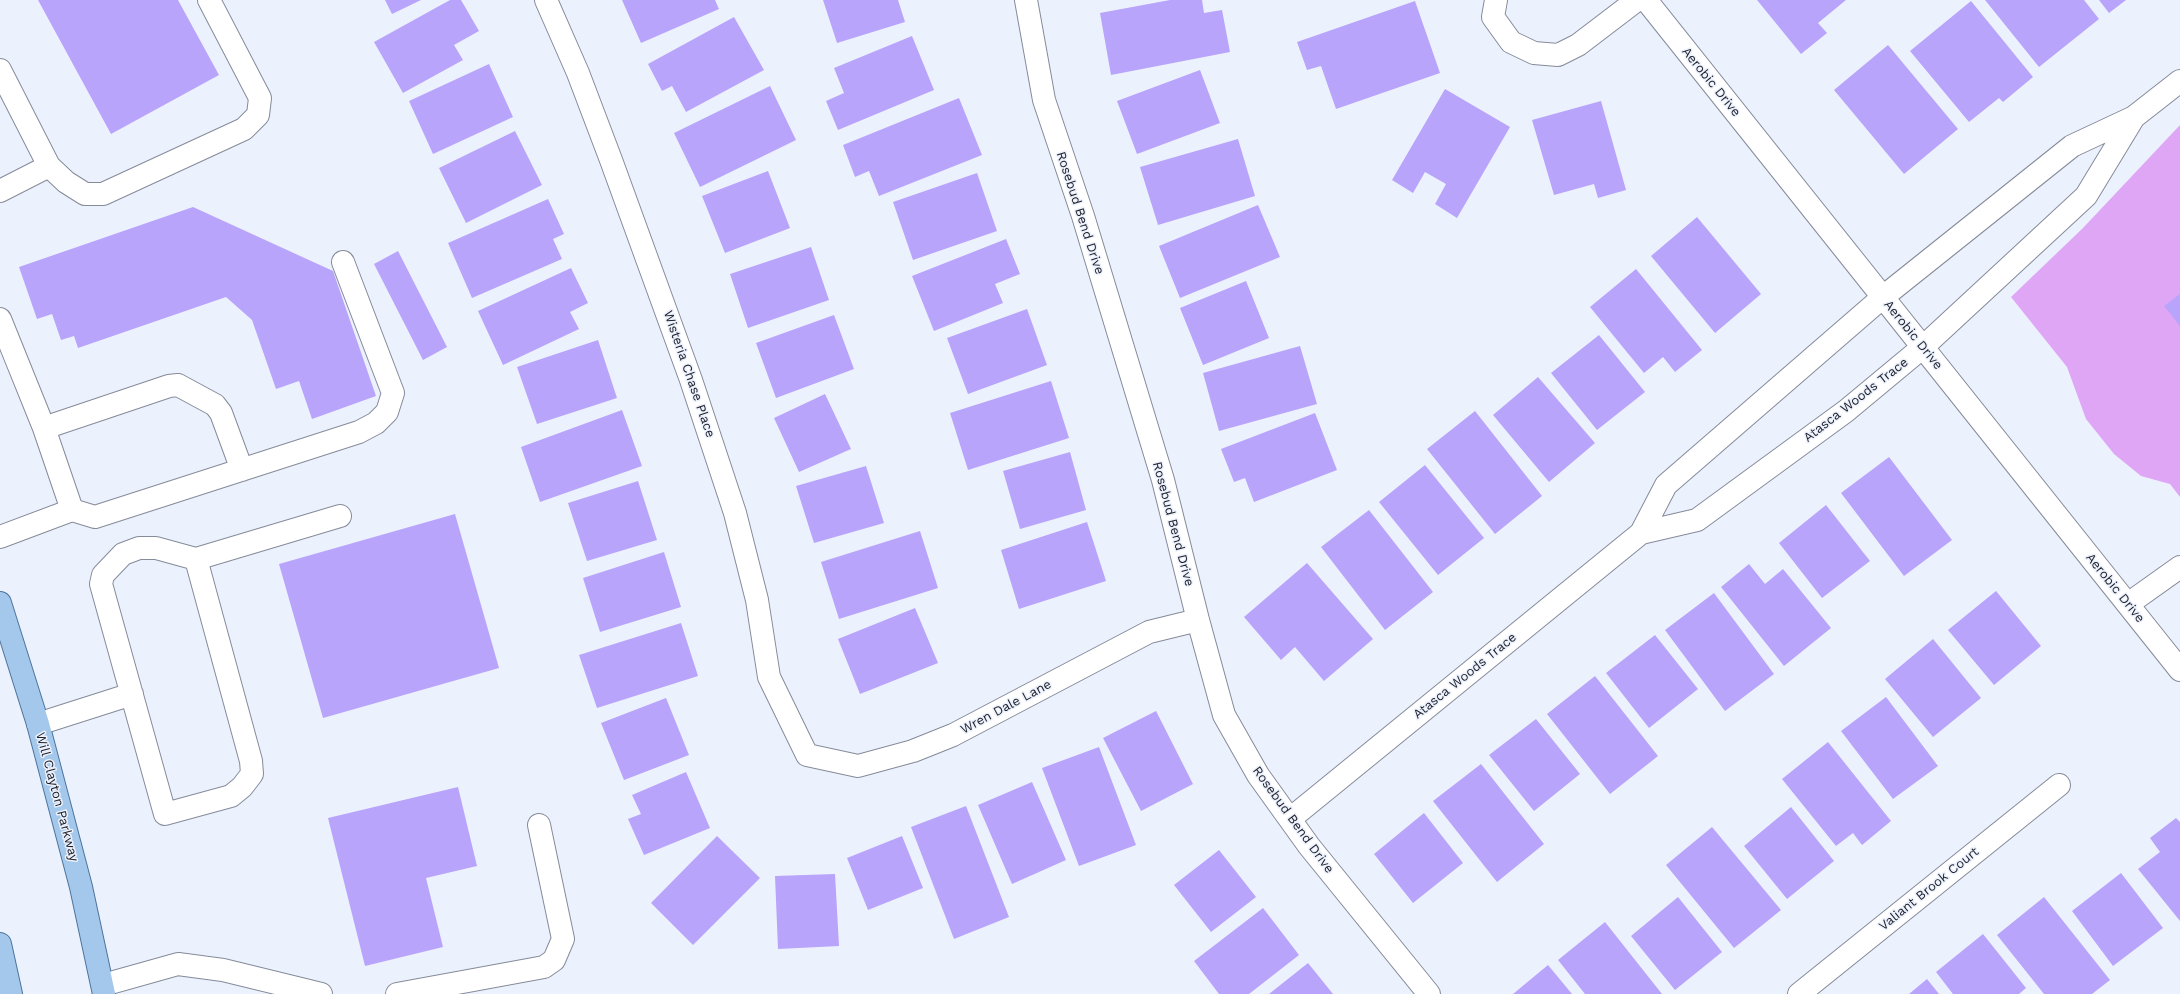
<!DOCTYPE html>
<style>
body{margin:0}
canvas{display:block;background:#ecf1fe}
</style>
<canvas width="2180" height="994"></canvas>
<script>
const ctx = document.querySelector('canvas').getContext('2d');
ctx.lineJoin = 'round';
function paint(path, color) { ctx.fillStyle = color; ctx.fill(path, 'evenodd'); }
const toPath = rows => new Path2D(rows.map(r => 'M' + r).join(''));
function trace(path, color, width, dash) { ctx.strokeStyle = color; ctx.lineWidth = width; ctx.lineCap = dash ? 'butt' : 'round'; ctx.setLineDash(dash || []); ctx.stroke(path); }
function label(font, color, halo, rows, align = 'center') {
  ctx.font = font + ' "Work Sans",sans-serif'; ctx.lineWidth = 3; ctx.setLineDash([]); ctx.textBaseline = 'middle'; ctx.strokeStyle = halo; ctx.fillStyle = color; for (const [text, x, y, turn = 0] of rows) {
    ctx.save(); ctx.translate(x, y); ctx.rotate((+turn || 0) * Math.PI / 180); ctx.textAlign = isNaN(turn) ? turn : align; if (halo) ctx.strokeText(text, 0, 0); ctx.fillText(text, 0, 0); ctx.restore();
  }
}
paint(toPath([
 [2180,125,2180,497,2170,484,2141,476,2114,454,2086,419,2067,367,2011,297,2083,228]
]), '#dfa6f5');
paint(toPath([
 [38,0,178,0,219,75,111,134],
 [385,0,421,0,392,14],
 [450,0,461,0,479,31,454,45,463,60,403,93,374,42],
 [622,0,715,0,719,9,641,43],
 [823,0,898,0,905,22,837,43],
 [1170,0,1202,0,1204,13,1222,10,1230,52,1111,75,1100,13],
 [1757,0,1846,0,1818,23,1827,33,1801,54],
 [1985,0,2084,0,2099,19,2039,67],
 [2099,0,2126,0,2109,13],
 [1415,1,1440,73,1336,109,1321,66,1307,70,1297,42],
 [1971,1,2033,77,2003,102,1999,98,1969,122,1910,51],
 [734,17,764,70,686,112,672,86,662,91,648,64],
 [912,36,934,90,838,130,826,101,844,93,834,68],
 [1888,45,1958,129,1904,174,1834,90],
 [489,64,513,117,433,154,409,101],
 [1200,70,1220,123,1137,154,1117,101],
 [770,86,796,140,700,187,674,133],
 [1445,89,1510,127,1457,218,1435,204,1446,184,1425,172,1413,193,1392,180],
 [959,98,982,155,879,196,869,171,855,177,843,145],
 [1601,101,1626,190,1598,198,1594,184,1554,195,1532,120],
 [515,131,542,185,466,223,439,168],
 [1238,139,1255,196,1158,225,1140,167],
 [768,171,790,228,725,253,702,196],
 [977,173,997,231,913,260,893,202],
 [548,199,564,234,553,239,562,259,472,298,448,243],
 [1258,205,1280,257,1180,298,1159,246],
 [193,207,333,271,376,396,312,419,299,381,276,389,252,320,226,297,78,348,74,336,61,340,52,314,37,319,19,267],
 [1697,217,1761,294,1715,333,1651,256],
 [1006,239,1020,274,995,284,1003,303,934,331,912,276],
 [811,247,829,300,748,328,730,274],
 [398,251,447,347,423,360,374,264],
 [571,268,588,303,570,312,579,329,503,365,478,311],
 [1636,269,1702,350,1675,372,1663,357,1644,373,1590,307],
 [1246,281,1269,338,1203,365,1180,308],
 [2180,294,2180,326,2164,306],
 [1027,309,1047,365,968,394,947,338],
 [834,315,854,369,776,398,756,343],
 [1599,335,1645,392,1597,430,1551,373],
 [598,340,617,398,537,424,517,367],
 [1300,346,1317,404,1219,431,1203,373],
 [1538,377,1595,443,1549,482,1493,415],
 [1051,381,1069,438,968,470,950,413],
 [825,394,851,449,799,472,774,418],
 [622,410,642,466,540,502,521,447],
 [1475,411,1542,496,1495,534,1427,449],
 [1315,413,1337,470,1254,502,1245,478,1234,482,1221,449],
 [1070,452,1086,510,1020,529,1003,471],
 [1889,457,1952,540,1904,576,1841,493],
 [1425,465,1484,538,1438,575,1379,502],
 [866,466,884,523,814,543,796,486],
 [638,481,657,540,587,561,568,503],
 [1826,505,1870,561,1822,598,1779,543],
 [1369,510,1433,592,1385,630,1321,547],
 [455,514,499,668,323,718,279,564],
 [1087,522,1106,581,1019,609,1001,550],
 [920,531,938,588,839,619,821,562],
 [664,552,681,607,600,632,583,578],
 [1307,563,1373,639,1324,681,1295,647,1281,660,1244,617],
 [1749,564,1765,584,1783,569,1831,628,1784,666,1721,587],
 [1996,591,2041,646,1994,685,1948,630],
 [1714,593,1774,674,1725,711,1665,630],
 [915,608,938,663,860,694,838,639],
 [681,623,698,676,597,708,579,655],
 [1655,635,1698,689,1649,728,1606,673],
 [1933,639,1981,698,1933,737,1885,679],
 [1595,676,1658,756,1610,794,1547,714],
 [1886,697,1938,766,1893,799,1841,731],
 [666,698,689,755,624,780,601,723],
 [1156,711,1193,784,1141,811,1103,738],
 [1536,719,1580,774,1534,811,1489,755],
 [1828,742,1891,821,1862,845,1853,833,1836,846,1782,779],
 [1099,747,1136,845,1079,866,1042,768],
 [1481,764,1544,844,1497,882,1433,801],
 [686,772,710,828,644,855,628,819,641,814,632,795],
 [1032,782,1066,860,1012,884,978,805],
 [458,787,477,866,426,878,443,947,365,966,328,818],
 [966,806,1009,917,954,939,911,827],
 [1791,807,1834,861,1787,899,1744,846],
 [1424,813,1463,863,1413,903,1374,854],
 [2176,818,2180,822,2180,921,2138,869,2160,852,2150,838],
 [1712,827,1781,910,1734,948,1666,865],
 [717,836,760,878,693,945,651,903],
 [902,836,923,888,868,910,847,858],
 [1219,850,1256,897,1211,932,1174,885],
 [2121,873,2163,928,2113,966,2072,911],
 [835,874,839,946,778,949,775,876],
 [1678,897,1722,952,1675,990,1631,936],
 [2044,897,2110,980,2092,994,2044,994,1997,935],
 [1263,908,1299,955,1249,994,1219,994,1194,961],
 [1605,922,1662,994,1585,994,1558,960],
 [1983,934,2026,988,2019,994,1953,994,1936,972],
 [1308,963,1333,994,1269,994],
 [1548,965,1572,994,1513,994],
 [1927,979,1939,994,1909,994]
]), '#b9a4fc');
const minor = toPath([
 [546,0,578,73,611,160,691,380,735,513,757,600,769,677,807,755,858,766,913,751,953,735,1149,632,1198,620],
 [1026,0,1044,100,1083,216,1163,480,1198,620,1224,715,1258,775,1309,846,1429,994],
 [1496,0,1493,17,1511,42,1534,53,1558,55,1578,45,1637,0],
 [1646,0,2180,670],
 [0,70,49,166],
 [0,191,49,166,66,182,85,194,103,194,244,129,258,115,260,98,209,0],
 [0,319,44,428,72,510,95,517,359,432,376,423,387,412,393,393,343,262],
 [44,428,169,386,178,385,215,405,221,413,242,470],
 [1641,533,1697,520,1846,411,1923,347,2086,196,2134,117],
 [0,537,72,510],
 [196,559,251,761,252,774,242,787,231,796,165,814,101,584,103,575,123,554,139,548,156,548,196,559,340,516],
 [2128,604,2180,567],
 [38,724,132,694],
 [1290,819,1641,533,1666,485,1883,297,2072,146,2134,117,2180,81],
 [103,985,178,964,223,970,321,994],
 [397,994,544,967,554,960,563,939,539,825],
 [1799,994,2059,785]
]);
const major = toPath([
 [0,603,38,724,81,887,104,994],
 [0,944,11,994]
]);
trace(minor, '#868b9a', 24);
trace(major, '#4d749d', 24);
trace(minor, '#fff', 22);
trace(major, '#a4c8eb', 22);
label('13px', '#1b1d23', '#ecf1fe', [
 ["Aerobic Drive",1711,82,51],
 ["Rosebud Bend Drive",1080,213,72],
 ["Aerobic Drive",1913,335,51],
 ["Wisteria Chase Place",689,374,71],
 ["Atasca Woods Trace",1856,400,-38],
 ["Rosebud Bend Drive",1173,524,75],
 ["Aerobic Drive",2115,588,51],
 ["Atasca Woods Trace",1465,676,-39],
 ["Wren Dale Lane",1006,707,-28],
 ["Will Clayton Parkway",57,797,75],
 ["Rosebud Bend Drive",1293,820,54],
 ["Valiant Brook Court",1929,889,-39]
]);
</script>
